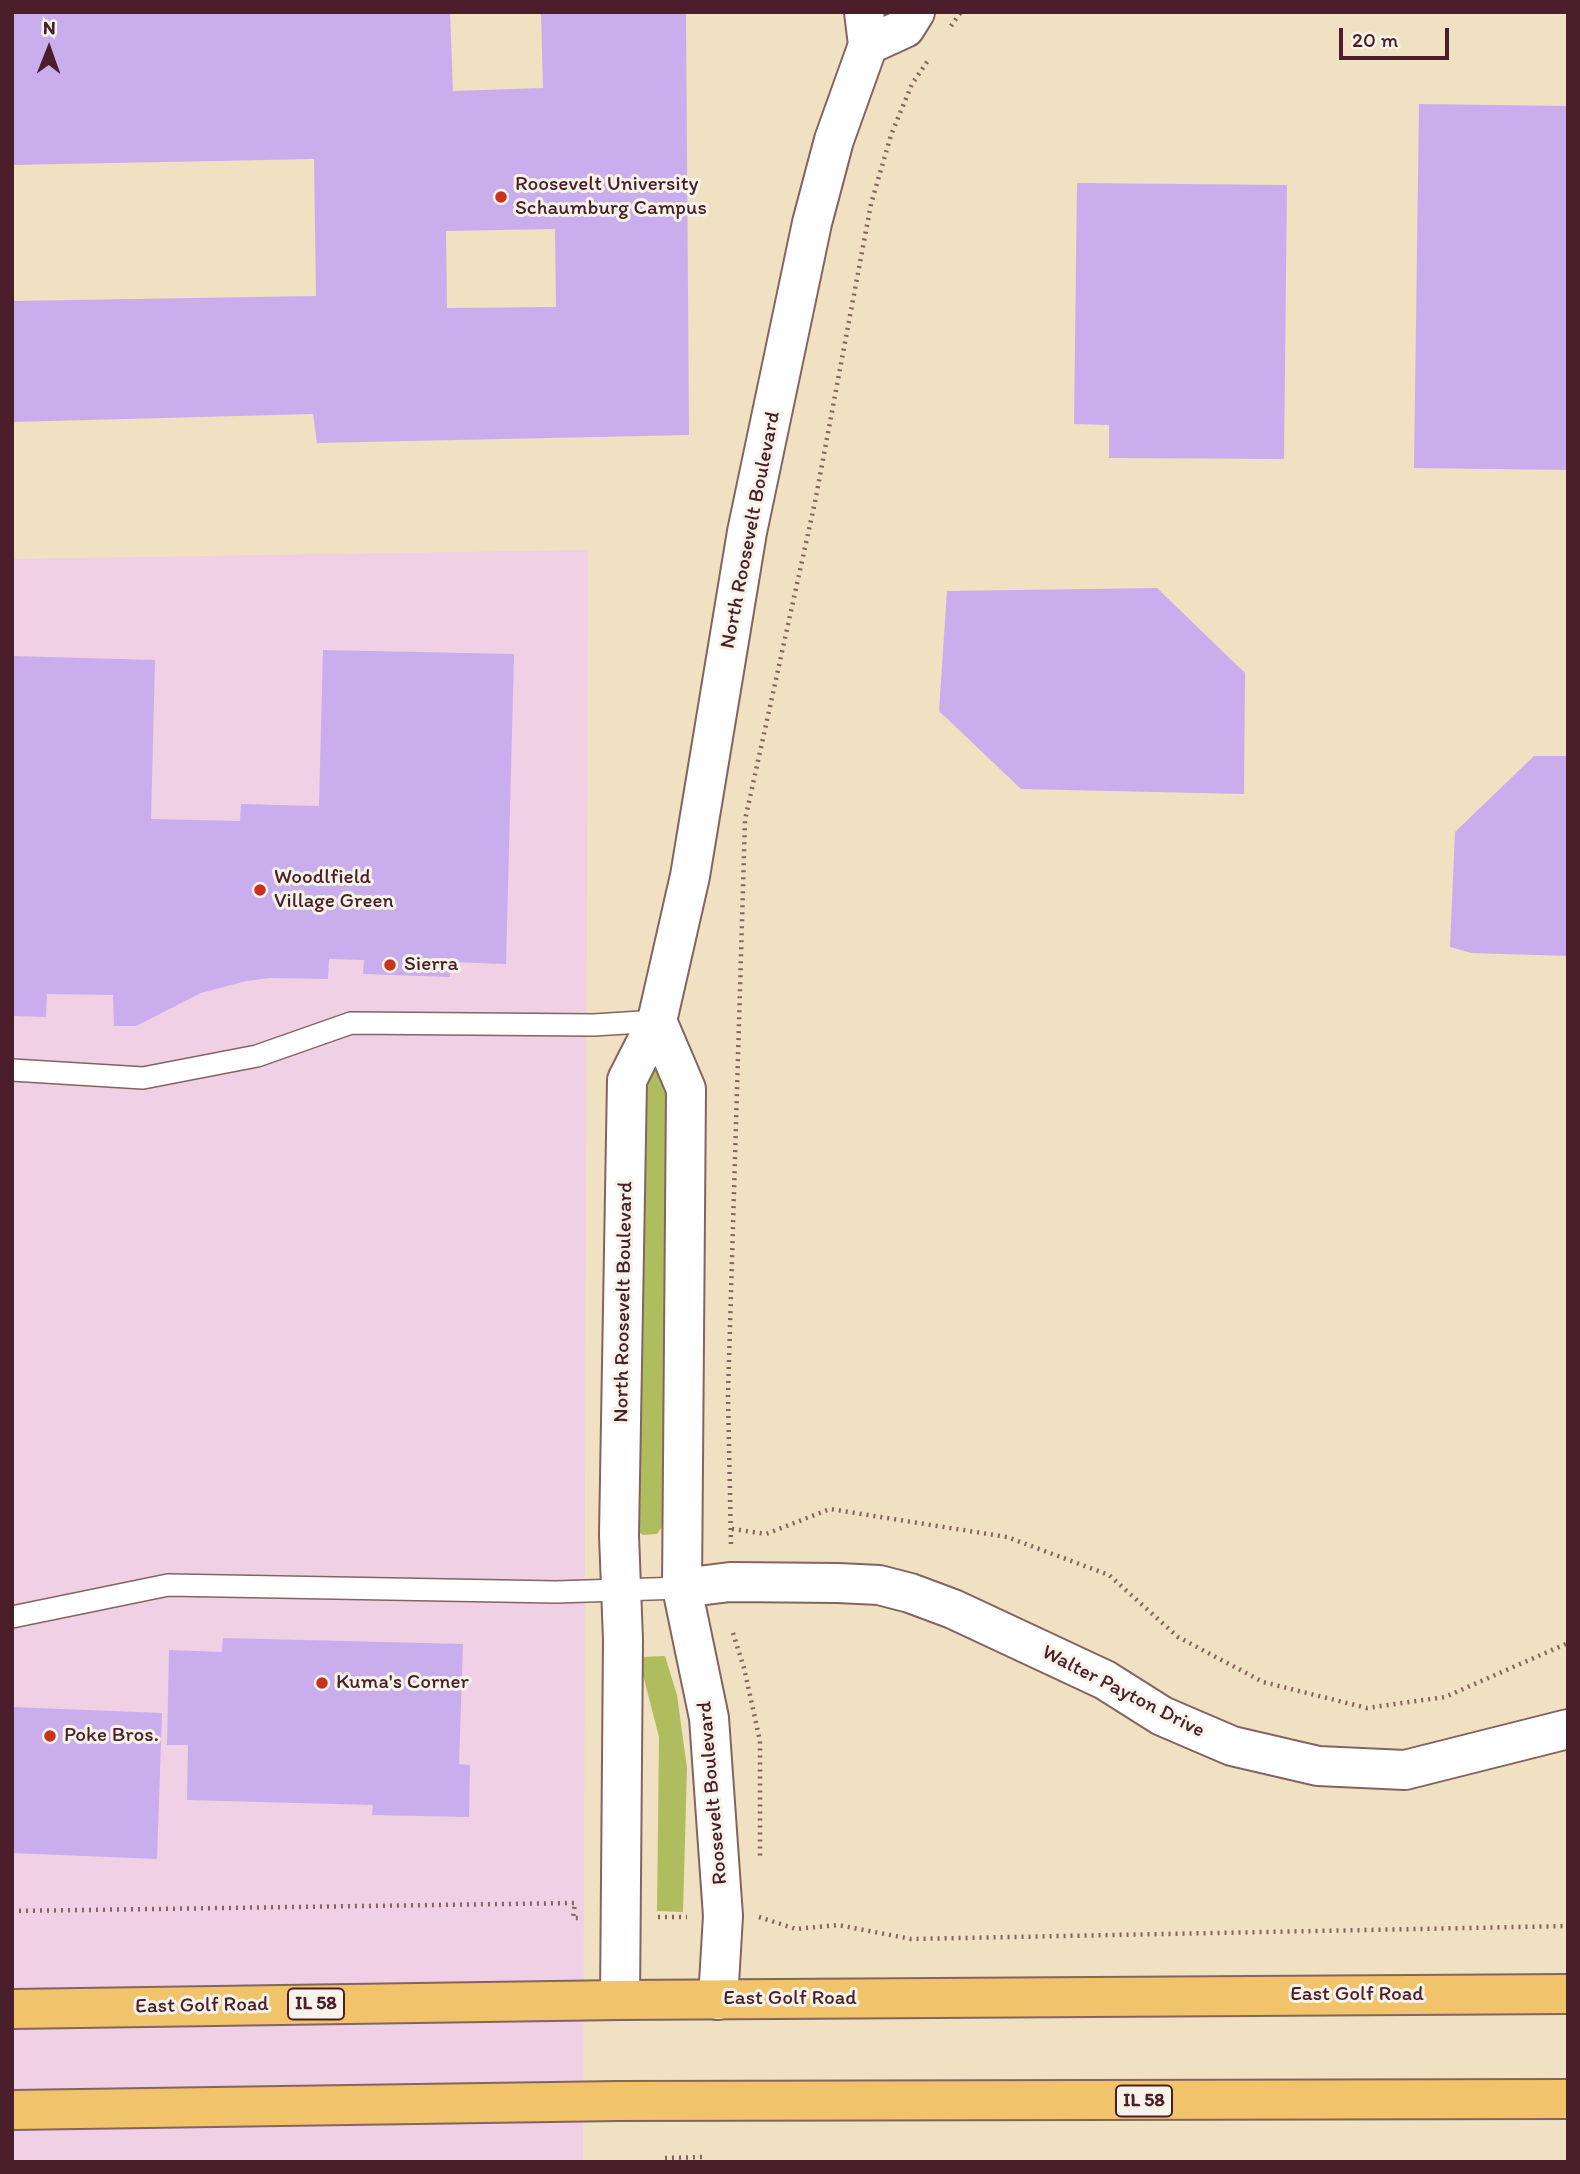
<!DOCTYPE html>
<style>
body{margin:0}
#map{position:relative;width:1580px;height:2174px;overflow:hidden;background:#f0e1c2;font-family:Itim,sans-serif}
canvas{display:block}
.frame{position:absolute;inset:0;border:14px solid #4a1f2b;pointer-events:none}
.north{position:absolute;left:14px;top:14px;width:70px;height:70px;-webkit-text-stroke:5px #f7f3e8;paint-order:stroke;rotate:1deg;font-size:19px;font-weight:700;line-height:28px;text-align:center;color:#4a1f2b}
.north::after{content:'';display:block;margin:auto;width:24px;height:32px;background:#4a1f2b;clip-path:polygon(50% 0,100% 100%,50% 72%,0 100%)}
.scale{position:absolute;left:1339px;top:28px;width:110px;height:32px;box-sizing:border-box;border:4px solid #4a1f2b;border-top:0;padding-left:9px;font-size:21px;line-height:24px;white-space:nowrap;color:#4a1f2b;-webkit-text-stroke:5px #f7f3e8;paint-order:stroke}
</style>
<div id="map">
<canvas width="1580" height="2174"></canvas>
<div class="frame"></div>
<div class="north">N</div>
<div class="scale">20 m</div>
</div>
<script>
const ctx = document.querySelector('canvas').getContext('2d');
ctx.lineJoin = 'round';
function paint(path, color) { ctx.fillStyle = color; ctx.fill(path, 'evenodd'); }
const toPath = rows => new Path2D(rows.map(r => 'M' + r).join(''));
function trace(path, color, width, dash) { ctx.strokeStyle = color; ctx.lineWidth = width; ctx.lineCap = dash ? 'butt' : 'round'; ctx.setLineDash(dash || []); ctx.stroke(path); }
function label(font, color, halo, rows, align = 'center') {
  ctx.font = font + ' Itim,sans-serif'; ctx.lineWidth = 6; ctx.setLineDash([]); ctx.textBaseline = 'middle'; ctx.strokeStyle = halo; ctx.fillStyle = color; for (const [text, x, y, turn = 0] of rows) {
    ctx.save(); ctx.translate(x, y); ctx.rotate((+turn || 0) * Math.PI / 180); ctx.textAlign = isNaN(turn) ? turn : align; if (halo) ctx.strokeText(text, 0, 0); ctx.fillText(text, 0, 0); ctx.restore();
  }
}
paint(toPath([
 [588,550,583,2162,12,2162,12,559]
]), '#f0d0e4');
paint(toPath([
 [656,1063,667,1084,665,1523,657,1534,643,1535,637,1531,646,1072],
 [665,1656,677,1695,687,1768,683,1912,657,1911,659,1737,643,1675,642,1657]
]), '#b0bd5f');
paint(toPath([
 [12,12,450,12,453,91,543,88,541,12,686,12,689,435,317,443,313,414,12,422,12,301,316,296,314,159,12,165],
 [555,229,556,307,447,308,446,231],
 [1419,104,1568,106,1568,470,1414,468],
 [1077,183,1287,185,1284,459,1109,458,1109,425,1074,424],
 [1157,588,1245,673,1244,794,1021,789,939,711,947,591],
 [323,650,514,654,506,964,450,962,450,977,363,974,364,960,329,959,328,979,270,978,246,981,201,993,136,1026,114,1026,113,995,47,994,46,1017,12,1016,12,656,155,660,151,819,240,821,241,804,319,806],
 [1534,756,1568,756,1568,956,1471,953,1450,947,1455,832],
 [223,1638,463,1644,459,1764,470,1765,469,1817,372,1815,373,1805,187,1800,188,1745,167,1745,169,1650,222,1652],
 [12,1707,162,1713,157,1859,12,1853]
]), '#caadec');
const lane = toPath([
 [12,1070,143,1078,257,1056,351,1023,594,1025,657,1021],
 [12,1617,168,1585,556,1592,682,1588]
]);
const street = toPath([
 [868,45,905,28,915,12],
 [657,1021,686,1089,682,1588,709,1718,723,1916,718,2000],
 [682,1588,730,1582,838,1583,879,1585,910,1593,953,1609,1105,1680,1162,1716,1232,1746,1318,1766,1405,1770,1568,1729],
 [620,2000,623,1640,619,1535,627,1080,657,1021,690,876,747,532,812,223,834,140,868,45,864,12]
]);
const primary = toPath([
 [12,2009,620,2000,1568,1994],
 [12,2110,619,2101,1568,2099]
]);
trace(lane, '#846360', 24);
trace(street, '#846360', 42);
trace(primary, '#846360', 42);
trace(toPath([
 [951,26,961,12],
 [732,1529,766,1534,830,1509,1007,1537,1109,1575,1178,1637,1263,1682,1367,1708,1445,1697,1568,1643],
 [731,1544,728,1395,745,820,815,502,871,204,891,135,912,84,929,59],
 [733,1633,744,1668,760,1741,760,1858],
 [12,1911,575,1903,573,1918,582,1918],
 [658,1917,687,1917],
 [759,1917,796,1929,838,1925,911,1939,1568,1926],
 [665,2158,703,2157]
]), '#846360', 4.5, [2, 5]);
trace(lane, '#fff', 21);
trace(street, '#fff', 38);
trace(primary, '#f1c36a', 38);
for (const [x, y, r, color] of [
 [501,197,7,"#c8321e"],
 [260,890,7,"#c8321e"],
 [390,965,7,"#c8321e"],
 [322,1683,7,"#c8321e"],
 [50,1736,7,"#c8321e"]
]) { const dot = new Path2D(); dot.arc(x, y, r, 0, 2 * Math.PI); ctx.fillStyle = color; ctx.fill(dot); trace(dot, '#f7f3e8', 2.5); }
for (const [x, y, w] of [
 [316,2004,56],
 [1144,2101,56]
]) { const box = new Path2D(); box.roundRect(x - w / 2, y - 15.5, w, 31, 5); ctx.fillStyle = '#f7f3e8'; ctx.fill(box); trace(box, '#4a1f2b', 2); }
label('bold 19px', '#4a1f2b', null, [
 ["IL 58",316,2004],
 ["IL 58",1144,2101]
]);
label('21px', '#4a1f2b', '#f7f3e8', [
 ["Roosevelt University",515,185],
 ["Schaumburg Campus",515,209],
 ["Woodlfield",274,878],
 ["Village Green",274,902],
 ["Sierra",404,965],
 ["Kuma's Corner",336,1683],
 ["Poke Bros.",64,1736]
], 'left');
label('21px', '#4a1f2b', '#f7f3e8', [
 ["North Roosevelt Boulevard",751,530,-79],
 ["North Roosevelt Boulevard",624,1302,-89],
 ["Walter Payton Drive",1123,1692,27],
 ["Roosevelt Boulevard",713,1793,-95],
 ["East Golf Road",1357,1995],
 ["East Golf Road",790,1999],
 ["East Golf Road",202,2006,-1]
]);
</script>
